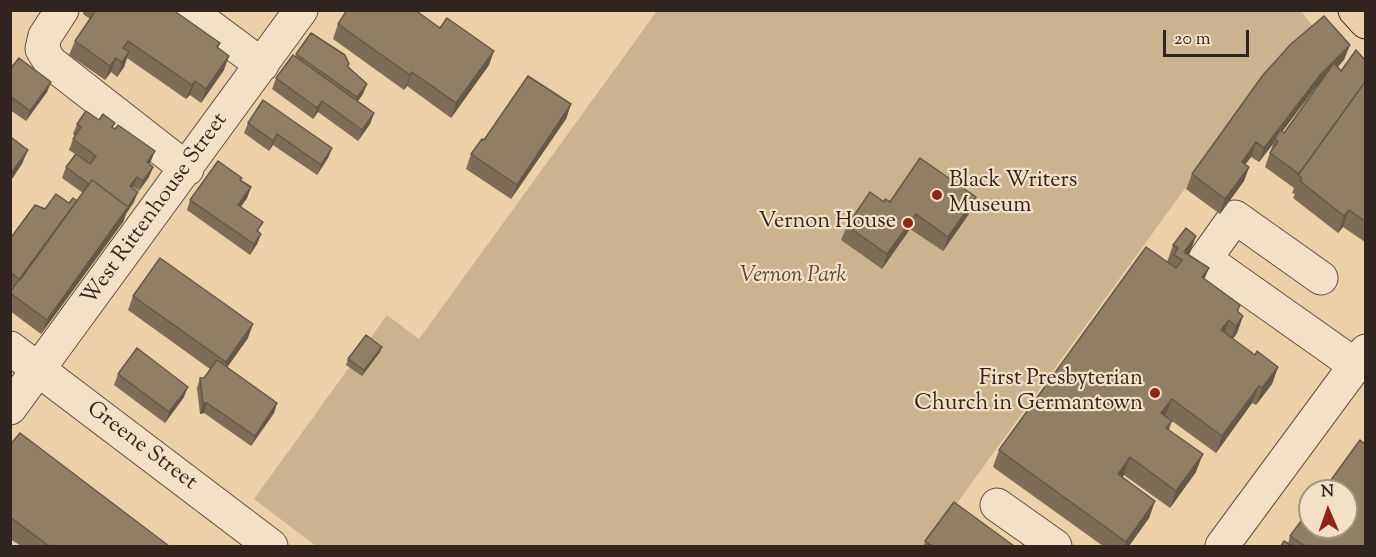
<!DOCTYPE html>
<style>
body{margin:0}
#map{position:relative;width:1376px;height:557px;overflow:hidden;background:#ecd0a8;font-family:"Sorts Mill Goudy",serif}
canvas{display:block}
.frame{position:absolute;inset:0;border:12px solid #31231d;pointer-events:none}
.north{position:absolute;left:1298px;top:479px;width:60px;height:60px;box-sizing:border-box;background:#f3e0c6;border:2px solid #a59482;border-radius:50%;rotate:358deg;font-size:16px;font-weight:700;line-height:24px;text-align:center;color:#31231d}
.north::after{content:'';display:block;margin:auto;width:21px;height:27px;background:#8f2418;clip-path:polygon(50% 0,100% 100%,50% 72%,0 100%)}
.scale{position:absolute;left:1163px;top:30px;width:86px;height:27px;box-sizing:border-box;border:3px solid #31231d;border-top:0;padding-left:8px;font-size:18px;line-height:21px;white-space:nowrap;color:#31231d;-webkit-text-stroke:4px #f3e0c6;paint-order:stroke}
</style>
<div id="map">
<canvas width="1376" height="557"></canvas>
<div class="frame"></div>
<div class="north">N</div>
<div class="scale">20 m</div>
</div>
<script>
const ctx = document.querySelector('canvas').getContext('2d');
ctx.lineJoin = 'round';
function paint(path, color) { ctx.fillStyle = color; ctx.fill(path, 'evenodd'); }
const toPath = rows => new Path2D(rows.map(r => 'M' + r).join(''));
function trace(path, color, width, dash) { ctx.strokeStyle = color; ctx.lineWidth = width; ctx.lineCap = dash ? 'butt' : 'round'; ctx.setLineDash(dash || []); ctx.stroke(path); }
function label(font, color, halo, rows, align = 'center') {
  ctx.font = font + ' "Sorts Mill Goudy",serif'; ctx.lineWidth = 4.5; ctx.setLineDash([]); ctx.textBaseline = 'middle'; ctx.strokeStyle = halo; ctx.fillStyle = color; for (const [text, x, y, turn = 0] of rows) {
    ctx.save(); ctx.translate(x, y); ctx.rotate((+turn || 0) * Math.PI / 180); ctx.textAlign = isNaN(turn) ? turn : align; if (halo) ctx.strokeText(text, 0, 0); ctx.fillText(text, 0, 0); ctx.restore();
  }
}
paint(toPath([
 [1300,10,1317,31,1257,89,926,546,316,546,254,499,387,315,419,339,657,11]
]), '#ccb390');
const minor = toPath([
 [62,10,45,36,42,49,50,62,187,169],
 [188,10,262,65],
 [1321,278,1235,217,1205,259,1355,365],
 [10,348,271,546],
 [10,408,301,10],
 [997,505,1055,546],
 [1222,546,1366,351]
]);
const major = toPath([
 [1355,10,1366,22]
]);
trace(minor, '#604e40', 35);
trace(major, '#31231d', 35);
trace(minor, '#f3e0c6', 33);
trace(major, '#ecd0a8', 33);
paint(toPath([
 [84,10,173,10,220,43,218,48,224,70,201,103,190,95,186,99,127,58,124,67,117,77,111,72,105,80,69,55,75,41,90,19,83,14],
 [338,24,489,65,451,118,407,86,404,90,333,39],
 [296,54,349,64,348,67,363,94,358,101,374,113,370,124,358,141,318,112,313,119,272,89,276,78,295,57],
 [1344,60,1338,67,1341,71,1365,60,1365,242,1343,227,1338,233,1293,198,1295,194,1292,193,1294,188,1265,167,1273,144,1259,162,1251,157,1245,164,1249,167,1244,181,1220,214,1186,189,1192,174],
 [1318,86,1284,133,1282,132,1315,88],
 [10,69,51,82,47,92,26,121,10,110],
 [571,104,566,119,511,199,466,169,471,154,484,140],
 [99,120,113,128,151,161,149,164,153,167,149,177,139,191,133,187,133,188,134,202,126,214,123,222,41,334,10,311,10,292,14,288,10,286,10,239,45,209,77,201,83,193,62,178,66,167,75,154,69,150,73,139,75,136,73,134,77,124],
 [248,123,332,148,328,158,317,175,273,145,269,151,244,133],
 [242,178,241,181,251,187,247,198,241,207,261,234,257,244,250,255,187,210,190,200],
 [884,202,890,202,971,211,943,251,910,229,882,269,841,240,847,226],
 [1196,236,1188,255,1209,268,1204,279,1240,305,1238,312,1243,316,1237,333,1233,339,1255,355,1278,367,1272,384,1256,405,1252,403,1216,453,1172,421,1169,430,1196,472,1170,508,1124,475,1122,477,1155,501,1149,518,1129,546,1103,546,993,467,999,450,1167,262,1173,245],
 [133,296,248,338,227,367,277,403,274,413,251,446,204,413,200,414,197,388,200,378,204,378,210,369,128,310],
 [380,352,362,376,346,365,348,359],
 [118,374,184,397,165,423,114,385],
 [1363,442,1365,546,1281,546,1288,544,1290,536],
 [10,445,169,546,21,546,10,539],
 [925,541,1014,546,924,546]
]), '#7e6c57');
paint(toPath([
 [1350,45,1344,60,1315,88,1276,140,1275,139,1273,144,1259,162,1264,148,1321,74],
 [494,51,489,65,451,118,456,103],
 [129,52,124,67,117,77,122,62],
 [229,56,224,70,201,103,206,89],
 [116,58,111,72,105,80,110,66],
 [412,72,407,86,404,90,410,75],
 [195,81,190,95,186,99,192,85],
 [51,82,47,92,26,121,30,111],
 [367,84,363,94,353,108,357,97],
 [322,101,318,112,313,119,317,108],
 [571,104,566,119,511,199,517,185],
 [374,113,370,124,358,141,362,130],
 [277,134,273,145,269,151,273,141],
 [1256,142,1251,157,1237,176,1242,162],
 [332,148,328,158,317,175,321,165],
 [28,150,22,164,10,182,10,175],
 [155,151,151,161,143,172,147,162],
 [153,167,149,177,139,191,143,181],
 [1249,167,1244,181,1220,214,1225,199],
 [137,177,133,187,126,197,130,186],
 [251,187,247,198,234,215,238,205],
 [138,192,134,202,126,214,123,222,41,334,47,320],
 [976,197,971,211,943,251,948,237],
 [1349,210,1343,227,1338,233,1344,216],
 [916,214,910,229,882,269,887,254],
 [261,234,257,244,250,255,254,244],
 [1196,236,1190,253,1179,268,1184,252],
 [1209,268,1202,285,1202,277],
 [1243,316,1237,333,1230,343,1236,326],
 [1229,320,1223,337,1221,330],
 [253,324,248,338,221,376,226,362],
 [382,347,380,352,362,376,364,370],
 [1278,367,1272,384,1256,405,1262,388],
 [1259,386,1252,403,1216,453,1222,436],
 [188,387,184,397,165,423,169,412],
 [1172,399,1165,416,1161,413],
 [203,403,207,403,204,413,200,414],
 [277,403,274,413,251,446,255,436],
 [1203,454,1196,472,1170,508,1176,491],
 [1130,457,1124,475,1112,491,1118,474],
 [1155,501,1149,518,1129,546,1124,546,1126,542]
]), '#665847');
const building = toPath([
 [96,10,173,10,220,43,217,47,229,56,206,89,195,81,192,85,128,41,123,48,129,52,122,62,116,58,110,66,75,41,96,10],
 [347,10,415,10,440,28,447,18,494,51,456,103,412,72,410,75,338,24,347,10],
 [1324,16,1350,45,1321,74,1264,148,1256,142,1242,162,1249,167,1225,199,1192,174,1263,75,1291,44,1324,16],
 [311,33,345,55,349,64,347,66,367,84,357,97,296,54,311,33],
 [1356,50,1365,60,1365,82,1299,174,1270,153,1278,141,1275,139,1280,130,1284,133,1334,63,1341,71,1356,50],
 [293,55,374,113,362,130,322,101,317,108,276,78,293,55],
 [19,58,51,82,30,111,10,96,10,69,19,58],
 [528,76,571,104,517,185,471,154,482,139,484,140,528,76],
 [1365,82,1365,221,1349,210,1344,216,1300,181,1302,178,1298,175,1365,82],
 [263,100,332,148,321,165,277,134,273,141,248,123,263,100],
 [86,111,99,120,103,114,115,123,112,127,115,129,118,125,155,151,147,162,153,167,143,181,137,177,130,186,138,192,128,207,92,180,89,184,66,167,76,154,90,164,96,156,73,139,81,127,77,124,86,111],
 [12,138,28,150,10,175,10,140,12,138],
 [920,158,976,197,948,237,916,214,887,254,847,226,870,192,884,202,885,199,890,202,920,158],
 [218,161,242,178,240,180,251,187,238,205,263,222,257,231,261,234,254,244,190,200,218,161],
 [92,180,128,207,47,320,10,293,10,292,92,180],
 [56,194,69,203,73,198,77,201,20,280,13,274,10,275,10,239,35,205,45,209,56,194],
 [1186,228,1196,236,1184,252,1209,268,1202,277,1240,305,1237,311,1243,316,1236,326,1229,320,1221,330,1255,355,1257,351,1278,367,1262,388,1259,386,1222,436,1172,399,1161,413,1172,421,1166,428,1203,454,1176,491,1130,457,1118,474,1155,501,1126,542,999,450,1146,247,1176,268,1182,260,1174,255,1178,248,1173,245,1186,228],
 [160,258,253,324,226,362,133,296,160,258],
 [366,335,382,347,364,370,348,359,366,335],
 [137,348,188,387,169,412,118,374,137,348],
 [217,360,277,403,255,436,207,403,203,403,200,378,204,378,217,360],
 [20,433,169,546,49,546,10,517,10,445,20,433],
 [1360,440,1365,444,1365,546,1305,546,1290,536,1310,509,1310,527,1346,527,1346,491,1323,491,1360,440],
 [954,502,1014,546,932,546,925,541,954,502],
 [1284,541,1292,546,1281,546,1284,541]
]);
paint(building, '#927d65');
trace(building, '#665847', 1.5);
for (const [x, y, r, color] of [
 [937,195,6,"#8f2418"],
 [908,223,6,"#8f2418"],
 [1155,393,6,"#8f2418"]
]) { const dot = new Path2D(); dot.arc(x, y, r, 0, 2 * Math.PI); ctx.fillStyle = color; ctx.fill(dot); trace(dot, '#f3e0c6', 2); }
label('22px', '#31231d', '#f3e0c6', [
 ["Black Writers",949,182,"left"],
 ["Museum",949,207,"left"],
 ["Vernon House",896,223],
 ["First Presbyterian",1143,380],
 ["Church in Germantown",1143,405]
], 'right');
label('22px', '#31231d', '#f3e0c6', [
 ["West Rittenhouse Street",156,210,-54],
 ["Greene Street",141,447,37]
]);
label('italic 22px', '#58473a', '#f3e0c6', [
 ["Vernon Park",793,277]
]);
</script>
